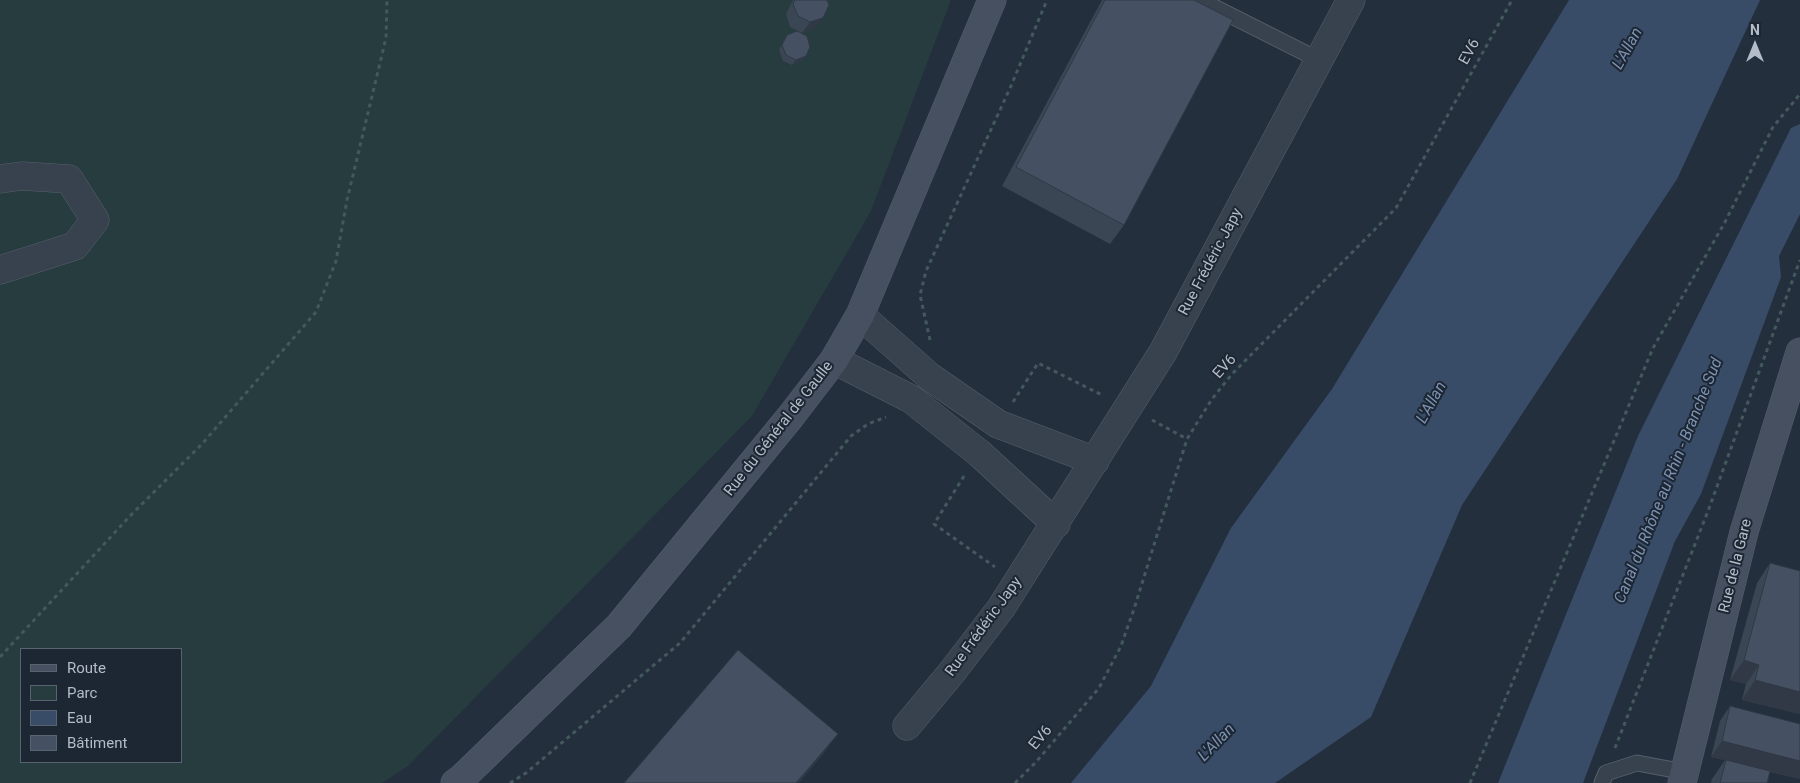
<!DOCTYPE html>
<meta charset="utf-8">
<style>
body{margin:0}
#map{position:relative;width:1800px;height:783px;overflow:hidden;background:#242f3e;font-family:Roboto,sans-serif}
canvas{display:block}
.legend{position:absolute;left:20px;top:648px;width:162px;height:115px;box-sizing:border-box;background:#1d2633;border:1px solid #59626f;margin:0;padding:6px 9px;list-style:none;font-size:15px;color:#b4bcc9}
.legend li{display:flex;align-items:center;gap:10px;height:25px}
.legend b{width:25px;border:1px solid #59626f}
.north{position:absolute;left:1730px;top:20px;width:50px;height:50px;-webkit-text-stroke:4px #1d2633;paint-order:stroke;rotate:0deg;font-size:14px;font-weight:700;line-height:20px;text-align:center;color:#b4bcc9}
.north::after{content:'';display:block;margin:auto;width:18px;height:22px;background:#b4bcc9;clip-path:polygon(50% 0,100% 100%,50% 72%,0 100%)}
</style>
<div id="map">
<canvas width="1800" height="783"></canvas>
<ul class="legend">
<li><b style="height:6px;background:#465061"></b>Route</li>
<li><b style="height:14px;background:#263c3f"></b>Parc</li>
<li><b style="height:14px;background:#394c67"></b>Eau</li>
<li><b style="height:14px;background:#455162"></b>Bâtiment</li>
</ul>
<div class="north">N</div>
</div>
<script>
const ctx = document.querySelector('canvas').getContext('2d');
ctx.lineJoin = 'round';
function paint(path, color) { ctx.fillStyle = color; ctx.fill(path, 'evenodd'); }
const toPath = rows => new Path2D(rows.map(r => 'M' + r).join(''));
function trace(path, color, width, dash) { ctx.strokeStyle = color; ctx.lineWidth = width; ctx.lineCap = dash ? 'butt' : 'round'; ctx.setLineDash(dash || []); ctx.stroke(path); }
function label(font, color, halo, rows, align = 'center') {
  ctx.font = font + ' Roboto,sans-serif'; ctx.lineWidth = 4; ctx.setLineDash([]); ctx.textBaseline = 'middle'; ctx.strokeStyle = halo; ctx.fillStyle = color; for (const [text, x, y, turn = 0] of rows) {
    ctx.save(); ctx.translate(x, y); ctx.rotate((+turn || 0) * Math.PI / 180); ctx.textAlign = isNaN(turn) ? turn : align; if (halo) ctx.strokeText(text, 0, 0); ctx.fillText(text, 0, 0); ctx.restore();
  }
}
paint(toPath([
 [0,0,951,0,871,211,752,416,408,766,382,783,0,783],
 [21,649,181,649,181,762,21,762]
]), '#263c3f');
paint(toPath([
 [1569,0,1760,0,1677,179,1462,505,1371,717,1275,783,1071,783,1151,686,1231,528,1332,389],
 [1800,124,1800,214,1779,256,1781,277,1701,494,1675,541,1583,783,1498,783,1638,436,1791,128]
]), '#394c67');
const lane = toPath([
 [1200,0,1319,60],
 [1602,783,1606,773,1637,763,1685,772]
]);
const street = toPath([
 [0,179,22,176,69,179,95,220,75,246,0,270],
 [860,315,930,377,998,424,1095,461],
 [834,360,911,399,979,453,1056,524],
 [907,726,952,672,1001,608,1163,352,1351,0]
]);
const secondary = toPath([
 [455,783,462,778,619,626,791,416,834,360,860,315,992,0],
 [1682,783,1744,532,1800,352]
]);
trace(lane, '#565f6c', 17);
trace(street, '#565f6c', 29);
trace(secondary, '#565f6c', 29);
trace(toPath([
 [930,340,920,295,926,271,1011,86,1047,0],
 [1013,402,1038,363,1104,396],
 [1152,420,1187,439],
 [964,476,934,524,995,567],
 [0,657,130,516,202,444,316,312,336,261,347,200,386,38,387,0],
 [1615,748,1708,511,1800,260],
 [510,783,526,773,680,643,851,436,868,424,886,417],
 [1015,783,1036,762,1099,688,1121,646,1134,609,1187,439,1212,399,1232,374,1396,208,1512,0],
 [1470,783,1653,348,1725,222,1773,127,1800,94]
]), '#44595c', 3, [4, 4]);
trace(lane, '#38414e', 15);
trace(street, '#38414e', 28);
trace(secondary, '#465061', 28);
paint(toPath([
 [793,0,827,0,815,28,802,33,790,27,786,14],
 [1102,0,1194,0,1124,225,1110,244,1002,186],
 [787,35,806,56,802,61,792,65,783,61,779,50],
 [1770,563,1800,714,1742,700,1746,684,1730,680,1757,583],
 [1730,706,1800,724,1800,779,1770,772,1767,783,1711,783,1712,779,1725,760,1711,757,1720,721]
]), '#3b4654');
paint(toPath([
 [823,18,815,28,802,33,810,22],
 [806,56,802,61,792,65,796,60],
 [1744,660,1759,665,1746,684,1730,680],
 [1755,680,1800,692,1800,714,1742,700],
 [838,734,824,753,799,783,796,783],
 [1722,741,1800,761,1800,779,1711,757]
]), '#303945');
const building = toPath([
 [795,0,827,0,829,5,823,18,810,22,798,16,793,4,795,0],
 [1105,0,1194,0,1233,20,1124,225,1016,167,1105,0],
 [797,31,807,36,810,47,806,56,796,60,786,55,782,45,787,35,797,31],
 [1770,563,1800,571,1800,692,1755,680,1759,665,1744,660,1770,563],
 [738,650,838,734,796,783,624,783,738,650],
 [1730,706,1800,724,1800,761,1722,741,1730,706],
 [1726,760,1770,771,1767,783,1720,783,1726,760]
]);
paint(building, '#455162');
trace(building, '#303945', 1);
label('15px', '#b4bcc9', '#1d2633', [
 ["EV6",1470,52,-61],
 ["Rue Frédéric Japy",1211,262,-62],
 ["EV6",1225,367,-48],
 ["Rue du Général de Gaulle",779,429,-52],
 ["Rue de la Gare",1736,566,-76],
 ["Rue Frédéric Japy",984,627,-54],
 ["EV6",1041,738,-50]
]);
label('italic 16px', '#7c92b1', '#1d2633', [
 ["L'Allan",1628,49,-61],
 ["L'Allan",1432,403,-61],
 ["Canal du Rhône au Rhin - Branche Sud",1669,481,-68],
 ["L'Allan",1217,743,-46]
]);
</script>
